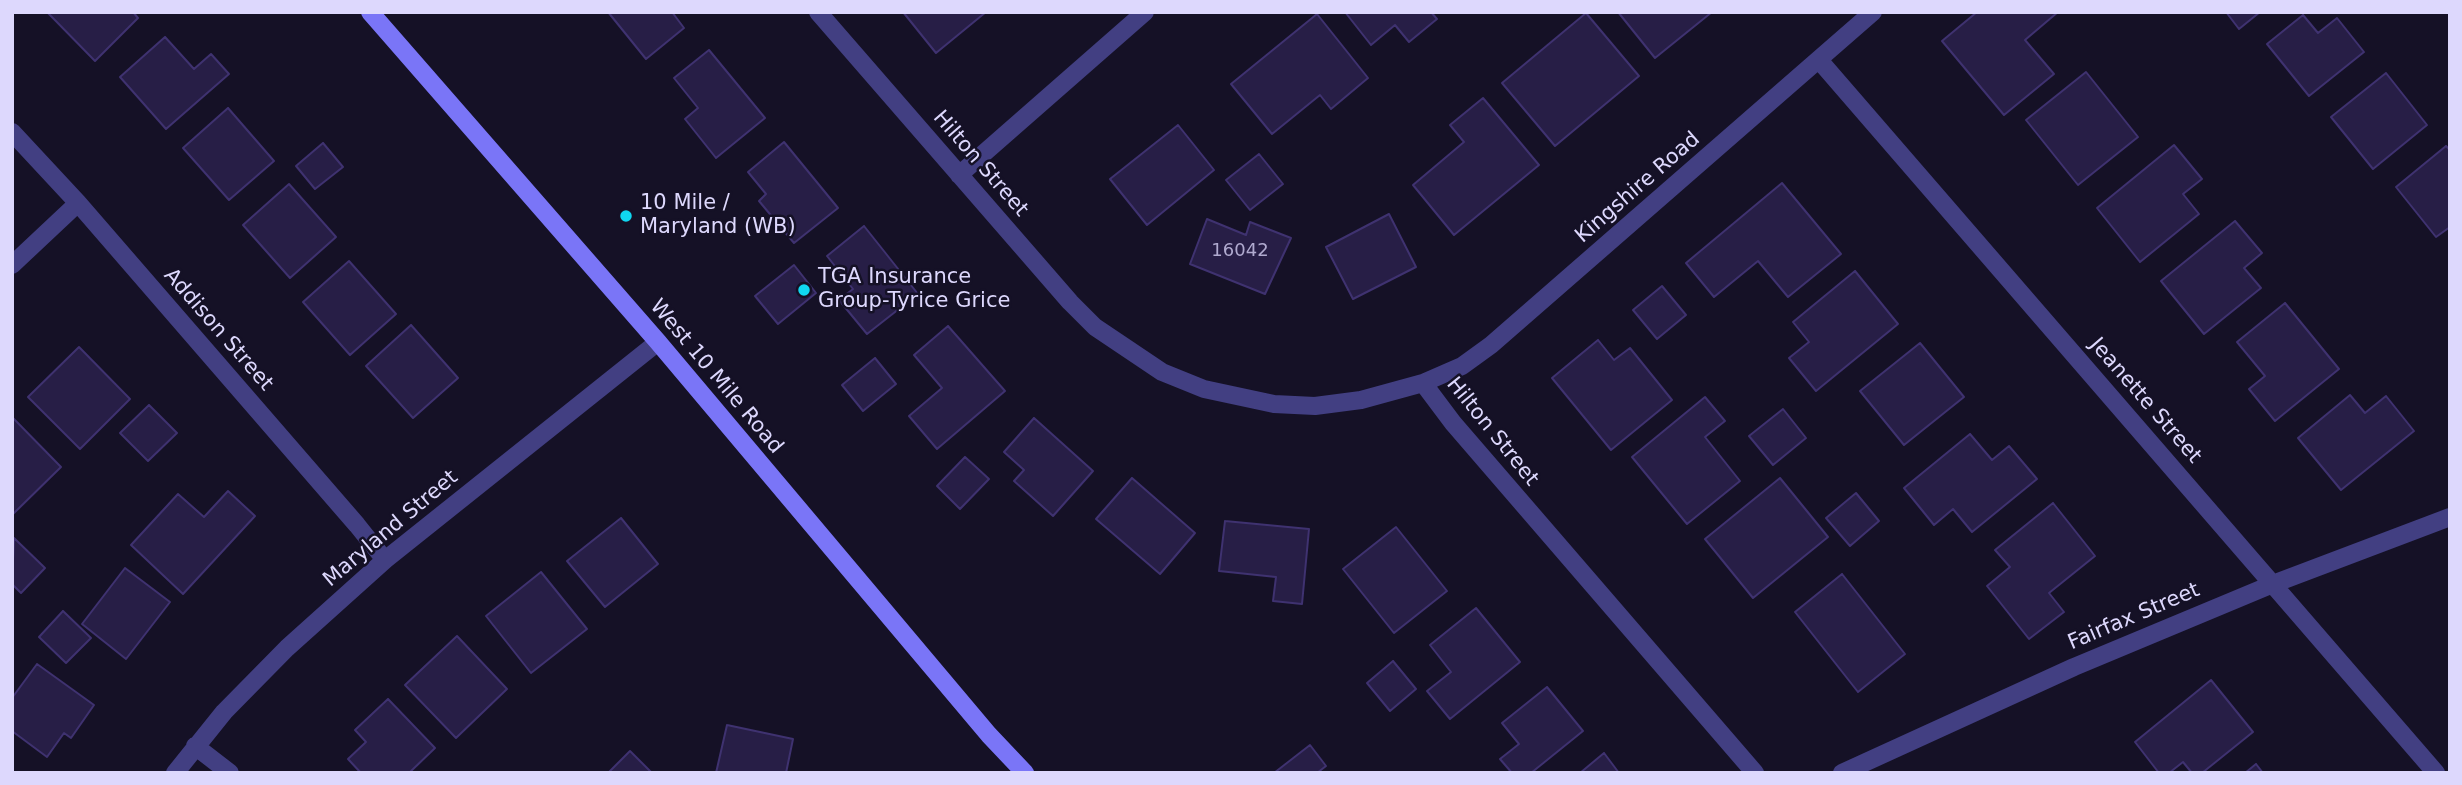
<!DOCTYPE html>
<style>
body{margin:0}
#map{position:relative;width:2462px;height:785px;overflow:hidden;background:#151126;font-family:"DejaVu Sans",sans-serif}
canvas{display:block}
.frame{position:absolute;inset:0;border:14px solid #ddd8fd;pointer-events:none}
</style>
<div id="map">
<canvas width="2462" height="785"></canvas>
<div class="frame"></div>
</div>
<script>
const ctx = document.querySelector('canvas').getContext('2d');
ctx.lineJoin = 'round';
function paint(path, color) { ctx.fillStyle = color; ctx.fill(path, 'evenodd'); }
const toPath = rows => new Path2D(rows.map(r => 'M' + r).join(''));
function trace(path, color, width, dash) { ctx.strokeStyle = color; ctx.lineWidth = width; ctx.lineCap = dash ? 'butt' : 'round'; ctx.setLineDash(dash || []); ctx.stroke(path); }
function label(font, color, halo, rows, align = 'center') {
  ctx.font = font + ' "DejaVu Sans",sans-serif'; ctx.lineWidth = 5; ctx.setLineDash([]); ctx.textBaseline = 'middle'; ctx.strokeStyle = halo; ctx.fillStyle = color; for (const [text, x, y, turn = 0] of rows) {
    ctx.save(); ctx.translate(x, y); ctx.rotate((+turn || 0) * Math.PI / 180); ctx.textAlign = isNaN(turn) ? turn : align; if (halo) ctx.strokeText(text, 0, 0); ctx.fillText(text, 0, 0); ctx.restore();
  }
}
const building = toPath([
 [47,12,133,12,138,18,95,61,47,12],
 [608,12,672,12,684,28,646,59,608,12],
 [903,12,986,12,936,53,903,12],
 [1345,12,1431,12,1437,19,1409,42,1395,25,1371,45,1345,12],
 [1618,12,1712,12,1655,58,1618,12],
 [1977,12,2058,12,2025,40,2054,74,2004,115,1942,41,1977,12],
 [2226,12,2260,12,2239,29,2226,12],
 [1586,13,1639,76,1555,146,1502,83,1586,13],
 [1317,14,1368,78,1331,109,1320,95,1272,134,1231,84,1317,14],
 [2303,15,2318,33,2337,18,2364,52,2309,96,2267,44,2303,15],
 [165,37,194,69,211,54,229,74,166,129,120,77,165,37],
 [709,50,765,118,716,158,685,119,698,108,674,78,709,50],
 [2086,72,2138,137,2078,185,2026,120,2086,72],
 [2386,73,2427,125,2373,169,2331,117,2386,73],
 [1483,98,1539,165,1454,235,1413,185,1464,142,1450,125,1483,98],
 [228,108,274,161,229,200,183,148,228,108],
 [1178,125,1214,170,1147,225,1110,179,1178,125],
 [784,142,838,208,794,243,759,201,766,194,748,172,784,142],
 [323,143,343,167,315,189,296,166,323,143],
 [2174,145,2202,179,2183,194,2199,214,2140,262,2097,208,2174,145],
 [2446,146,2450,150,2450,227,2436,237,2396,187,2446,146],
 [1259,154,1283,184,1250,210,1226,180,1259,154],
 [1782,183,1841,254,1788,297,1758,261,1714,297,1686,263,1782,183],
 [289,184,336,237,290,278,243,225,289,184],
 [1389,214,1416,267,1353,299,1326,247,1389,214],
 [1207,219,1246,235,1250,222,1291,238,1265,294,1190,264,1207,219],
 [2235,221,2262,253,2244,268,2261,288,2204,334,2161,281,2235,221],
 [864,226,918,294,867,334,839,300,853,289,827,256,864,226],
 [349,261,396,314,350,355,303,302,349,261],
 [794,265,816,293,778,324,755,296,794,265],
 [1855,271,1898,324,1816,391,1789,358,1809,342,1793,322,1855,271],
 [1662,286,1686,315,1657,339,1633,310,1662,286],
 [2285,303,2339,369,2275,421,2249,389,2265,376,2237,342,2285,303],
 [411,325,458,378,413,418,366,366,411,325],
 [948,326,1005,391,937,449,909,416,942,388,914,355,948,326],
 [1598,340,1614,360,1630,348,1672,400,1611,450,1552,378,1598,340],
 [1920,343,1964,397,1904,445,1860,391,1920,343],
 [79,347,130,399,80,449,28,397,79,347],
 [875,358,896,384,863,411,842,385,875,358],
 [2350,395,2365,413,2386,396,2414,431,2341,490,2298,438,2350,395],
 [1705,397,1725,421,1705,437,1740,481,1687,524,1632,457,1705,397],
 [149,405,177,433,148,461,120,433,149,405],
 [1783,409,1806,438,1773,465,1749,436,1783,409],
 [12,417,61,467,12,515,12,417],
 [1034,418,1093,471,1053,516,1014,481,1024,470,1004,452,1034,418],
 [1970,434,1992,460,2009,446,2037,479,1972,532,1953,509,1934,525,1904,488,1970,434],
 [965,457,989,479,960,509,937,486,965,457],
 [1132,478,1195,533,1160,574,1096,519,1132,478],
 [1780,478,1828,537,1753,598,1705,539,1780,478],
 [228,491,255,516,183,594,131,545,178,494,204,517,228,491],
 [1856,493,1879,521,1850,546,1826,518,1856,493],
 [2053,503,2095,556,2049,593,2064,612,2029,639,1987,586,2010,567,1995,550,2053,503],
 [621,518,658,564,605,607,567,561,621,518],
 [1225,521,1309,529,1302,604,1273,601,1276,577,1219,571,1225,521],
 [1396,527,1447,591,1394,633,1343,569,1396,527],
 [14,538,45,568,21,593,12,584,14,538],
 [125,568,170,602,126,659,82,624,125,568],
 [541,572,587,629,531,673,486,616,541,572],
 [1842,574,1905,654,1858,692,1795,612,1842,574],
 [1476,608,1520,662,1450,719,1427,691,1451,672,1430,645,1476,608],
 [63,611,91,638,66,663,39,637,63,611],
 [457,636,507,689,456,738,405,685,457,636],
 [1393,661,1416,689,1390,711,1367,683,1393,661],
 [37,664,94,705,71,738,64,733,47,757,12,731,12,698,37,664],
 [2211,680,2253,732,2202,773,2192,773,2183,762,2169,773,2159,773,2135,742,2211,680],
 [1547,687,1583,731,1531,773,1512,773,1500,759,1519,744,1502,723,1547,687],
 [388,699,435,748,409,773,361,773,348,759,366,742,355,730,388,699],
 [727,725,793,739,786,773,716,773,727,725],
 [1310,745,1326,766,1317,773,1274,773,1310,745],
 [630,751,652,773,608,773,630,751],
 [1604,753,1619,773,1580,773,1604,753],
 [2256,764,2263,773,2245,773,2256,764]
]);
paint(building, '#271e46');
trace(building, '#3f3270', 2);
trace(toPath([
 [818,12,1070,302,1095,327,1162,372,1204,389,1274,404,1315,406,1361,400,1423,383,1462,366,1491,345,1873,12],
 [1819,60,2436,773],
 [12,132,78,203,357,525,385,560],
 [959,175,1145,12],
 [12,265,78,203],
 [1423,383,1453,423,1755,773],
 [195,746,230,773],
 [175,773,224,712,287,648,385,560,658,342],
 [1842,773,2074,667,2273,584,2450,517]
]), '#423f82', 18);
trace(toPath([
 [370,12,658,342,989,735,1025,773]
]), '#7a75f7', 18);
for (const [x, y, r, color] of [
 [626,216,7,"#10d7f1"],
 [804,290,7,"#10d7f1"]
]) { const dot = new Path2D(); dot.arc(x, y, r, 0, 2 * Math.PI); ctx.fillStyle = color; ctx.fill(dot); trace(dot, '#151126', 2.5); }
label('18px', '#b0aacf', null, [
 ["16042",1240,251]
]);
label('21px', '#ddd8fd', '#151126', [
 ["Hilton Street",980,164,49],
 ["Kingshire Road",1638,188,-41],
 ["Addison Street",218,330,49],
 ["West 10 Mile Road",716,377,50],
 ["Jeanette Street",2145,401,49],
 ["Hilton Street",1492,432,51],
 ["Maryland Street",391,529,-40],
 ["Fairfax Street",2134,617,-23]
]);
label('21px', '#ddd8fd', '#151126', [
 ["10 Mile /",640,204],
 ["Maryland (WB)",640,228],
 ["TGA Insurance",818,278],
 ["Group-Tyrice Grice",818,302]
], 'left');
</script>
